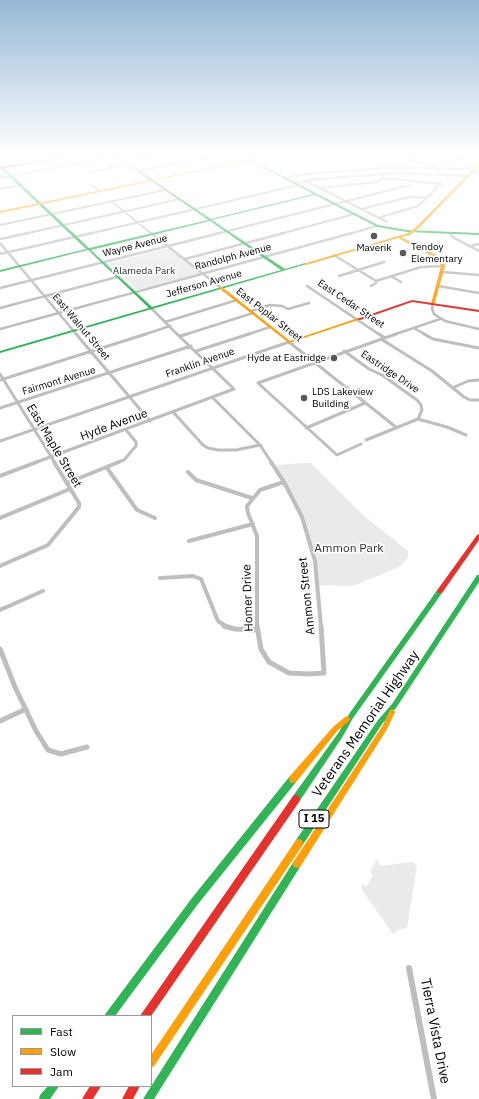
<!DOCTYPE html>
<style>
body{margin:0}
#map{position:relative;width:479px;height:1099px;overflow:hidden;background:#fff;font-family:"IBM Plex Sans",sans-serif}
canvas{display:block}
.legend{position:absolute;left:12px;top:1015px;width:140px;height:72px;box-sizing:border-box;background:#fff;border:1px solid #999;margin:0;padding:5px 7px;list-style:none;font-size:12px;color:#000}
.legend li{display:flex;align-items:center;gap:8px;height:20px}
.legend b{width:20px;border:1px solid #999}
</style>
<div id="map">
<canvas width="479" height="1099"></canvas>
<ul class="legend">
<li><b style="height:5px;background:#30b455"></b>Fast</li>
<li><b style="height:5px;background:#ff9f0a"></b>Slow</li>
<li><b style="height:5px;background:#e5322d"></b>Jam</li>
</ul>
</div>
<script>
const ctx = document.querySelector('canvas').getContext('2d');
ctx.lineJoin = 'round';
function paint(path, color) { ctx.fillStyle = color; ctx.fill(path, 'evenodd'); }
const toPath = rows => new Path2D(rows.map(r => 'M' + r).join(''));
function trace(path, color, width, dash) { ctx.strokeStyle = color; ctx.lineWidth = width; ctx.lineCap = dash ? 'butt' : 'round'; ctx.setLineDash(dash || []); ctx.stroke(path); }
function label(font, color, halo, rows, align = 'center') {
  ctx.font = font + ' "IBM Plex Sans",sans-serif'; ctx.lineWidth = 3.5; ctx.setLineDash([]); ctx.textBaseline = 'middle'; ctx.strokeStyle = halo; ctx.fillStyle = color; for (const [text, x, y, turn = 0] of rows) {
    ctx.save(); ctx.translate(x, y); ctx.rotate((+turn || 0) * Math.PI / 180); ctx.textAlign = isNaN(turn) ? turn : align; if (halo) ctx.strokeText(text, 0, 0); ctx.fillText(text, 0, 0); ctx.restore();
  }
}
paint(toPath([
 [169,248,201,273,138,290,109,263],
 [306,463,311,463,363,515,408,551,408,557,401,566,356,585,346,586,318,585,315,561,302,517,274,465],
 [377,859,380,866,412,862,417,866,407,928,398,930,393,934,362,890,362,883,366,887,373,875,370,872]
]), '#eaeaea');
trace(toPath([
 [129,162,162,154],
 [436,169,462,169,477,165],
 [88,173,124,164],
 [289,177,307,174,383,168,430,168]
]), '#bcbcbc', 2);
trace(toPath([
 [398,154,439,171,442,175],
 [476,154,479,155],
 [0,158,27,154],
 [411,159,434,154],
 [431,167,463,158],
 [139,171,225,154],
 [472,171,479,173],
 [0,178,117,156],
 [383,178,441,184],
 [306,181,387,222],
 [296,183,318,179,398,173,467,176],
 [91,185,100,191],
 [320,188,377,182,382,179,384,174],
 [0,189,20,185],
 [111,201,152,234],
 [362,209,409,197,427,198],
 [378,218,418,206,435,190,437,184],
 [0,225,165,190],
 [24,234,180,199],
 [88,234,299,185],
 [216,234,410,185,411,181],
 [280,234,354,214],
 [349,234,377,226]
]), '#bebebe', 2);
trace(toPath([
 [151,233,221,288],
 [450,233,454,238,479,251],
 [0,239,28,233],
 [0,243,77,335],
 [470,246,479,244],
 [0,254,92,233],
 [334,255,376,281],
 [185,259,284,233],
 [442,272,479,275],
 [339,276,384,262],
 [391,276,401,282],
 [376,281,421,267,443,266],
 [307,286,380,335],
 [371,286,376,283,376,281],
 [438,286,479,293],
 [0,288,220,233],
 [433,304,432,309,434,314,445,321,479,329],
 [0,308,117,277],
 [151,308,178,335],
 [251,311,270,305,282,306,288,309,309,303],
 [165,322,237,300],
 [414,328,426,335],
 [0,329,352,233],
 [143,335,170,326],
 [184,335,253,313],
 [246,335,270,327],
 [393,335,440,319]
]), '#bebebe', 2.5);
trace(toPath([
 [76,334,150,421],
 [379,334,385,338],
 [424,334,433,339,479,348],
 [180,336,187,334],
 [381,339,432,371,464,397,470,400,479,400],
 [196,351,249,334],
 [344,351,369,369,382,375,417,400,421,405,422,410,418,419,366,440],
 [0,374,55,463],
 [0,380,146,334],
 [452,388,468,381,479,380],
 [213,398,260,445,272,463],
 [0,408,191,346],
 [174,413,203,445,208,448,218,450,236,450,260,445],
 [418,419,447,427,466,435],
 [306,428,365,403],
 [0,441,289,342,397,428],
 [361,444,337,455,258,383,396,334],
 [34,463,234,389,177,334],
 [116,463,124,460,136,446,136,442,126,430]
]), '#bebebe', 3);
trace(toPath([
 [271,462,284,482],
 [107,468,137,510,155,518],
 [188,472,196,480,252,498],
 [0,476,37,462],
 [284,482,302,517,315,561,321,627],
 [67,483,119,462],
 [0,518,70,489],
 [189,541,253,524],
 [0,566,48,545,79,507,79,503,54,462],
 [160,578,193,576,201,579,218,621,227,627],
 [0,610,43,591],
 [257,627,257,536,248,513,247,506,260,490,284,482]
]), '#bebebe', 4);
trace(toPath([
 [224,626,235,629,257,630],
 [257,626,261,649,269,662,289,673,309,674,324,673,321,626],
 [0,649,15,687,36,731,48,750,61,754,87,747],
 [0,721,26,709]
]), '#bebebe', 5);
trace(toPath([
 [409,968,434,1099]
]), '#bebebe', 6);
paint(toPath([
 [112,154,114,154,211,219,313,194,238,154,240,154,378,225,407,230,479,233,479,235,407,232,377,227,315,195,212,220,285,269,305,263,307,264,0,353,0,351,149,308,88,250,0,272,0,270,86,249,1,169,1,167,3,167,89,248,208,220,112,154],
 [210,221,281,270,152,307,91,250,210,221],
 [477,575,479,575,479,582,396,708,382,724,302,846,299,847,296,846,295,843,296,840,378,720,392,704,477,575],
 [438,589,442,589,443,591,442,593,353,718,343,736,299,802,296,803,293,802,292,799,293,796,339,732,349,714,438,589],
 [293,775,296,776,297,779,296,782,198,904,115,1016,104,1016,106,1013,192,898,290,776,293,775],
 [297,860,300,861,301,864,300,867,154,1099,143,1099,294,861,297,860],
 [48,1086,59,1086,57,1089,50,1099,39,1099,40,1095,48,1086]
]), '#30b455');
paint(toPath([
 [276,154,280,154,0,213,0,211,276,154],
 [478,164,479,164,479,166,419,228,410,235,401,237,436,255,444,263,445,266,434,305,431,304,441,266,440,263,434,257,398,238,306,265,303,264,408,233,417,226,478,164],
 [220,287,222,287,290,341,358,318,361,319,289,343,220,289,220,287],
 [392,709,394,710,395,712,387,729,300,867,297,868,294,867,293,864,294,861,383,725,390,710,392,709],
 [347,716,349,717,350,719,349,721,337,731,296,782,293,783,290,782,289,779,290,776,333,727,345,717,347,716],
 [299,839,302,840,303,843,302,846,154,1066,151,1068,151,1055,296,840,299,839]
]), '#ff9f0a');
paint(toPath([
 [77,154,81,154,0,169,0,167,77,154],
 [412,300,479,310,479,312,412,302,360,320,357,319,412,300],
 [479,534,479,540,442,593,438,593,437,591,438,589,477,535,479,534],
 [296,795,299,796,300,799,299,802,151,1016,140,1016,142,1013,293,796,296,795],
 [90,1086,101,1086,93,1099,82,1099,90,1086],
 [129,1086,140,1086,133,1099,122,1099,129,1086]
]), '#e5322d');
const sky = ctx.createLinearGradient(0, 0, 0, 308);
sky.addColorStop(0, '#96b7d6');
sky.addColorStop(0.5, '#fff');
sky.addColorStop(1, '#ffffff00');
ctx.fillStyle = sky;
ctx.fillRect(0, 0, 479, 308);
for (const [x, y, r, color] of [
 [374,236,4,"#595959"],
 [403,253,4,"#595959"],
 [334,358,4,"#595959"],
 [304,398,4,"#595959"]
]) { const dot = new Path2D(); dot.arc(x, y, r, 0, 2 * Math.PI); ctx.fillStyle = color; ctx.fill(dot); trace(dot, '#fff', 1.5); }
label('10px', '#000', '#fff', [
 ["Wayne Avenue",135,246,-14],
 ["Randolph Avenue",233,257,-15],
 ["Jefferson Avenue",204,284,-16],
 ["East Cedar Street",351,304,34],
 ["East Poplar Street",269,315,38],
 ["East Walnut Street",81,327,50],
 ["Franklin Avenue",200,363,-19],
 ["Eastridge Drive",390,372,34],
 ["Fairmont Avenue",59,381,-17]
]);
label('10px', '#000', '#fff', [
 ["Tendoy",411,247],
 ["Elementary",411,259],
 ["Maverik",374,248,"center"],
 ["Hyde at Eastridge",326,358,"right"],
 ["LDS Lakeview",312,392],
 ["Building",312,404]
], 'left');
label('10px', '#303030', '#fff', [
 ["Alameda Park",144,271]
]);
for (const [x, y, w] of [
 [314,819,30]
]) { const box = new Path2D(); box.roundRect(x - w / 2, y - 9, w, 18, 3); ctx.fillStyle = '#fff'; ctx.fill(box); trace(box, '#000', 1); }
label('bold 11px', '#000', null, [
 ["I 15",314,819]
]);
label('12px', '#000', '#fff', [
 ["Hyde Avenue",114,425,-20],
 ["East Maple Street",54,446,59],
 ["Ammon Street",307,596,-96],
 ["Homer Drive",248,598,-92]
]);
label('12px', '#303030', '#fff', [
 ["Ammon Park",349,549]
]);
label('14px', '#000', '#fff', [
 ["Veterans Memorial Highway",366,724,-55],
 ["Tierra Vista Drive",435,1031,79]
]);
</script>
